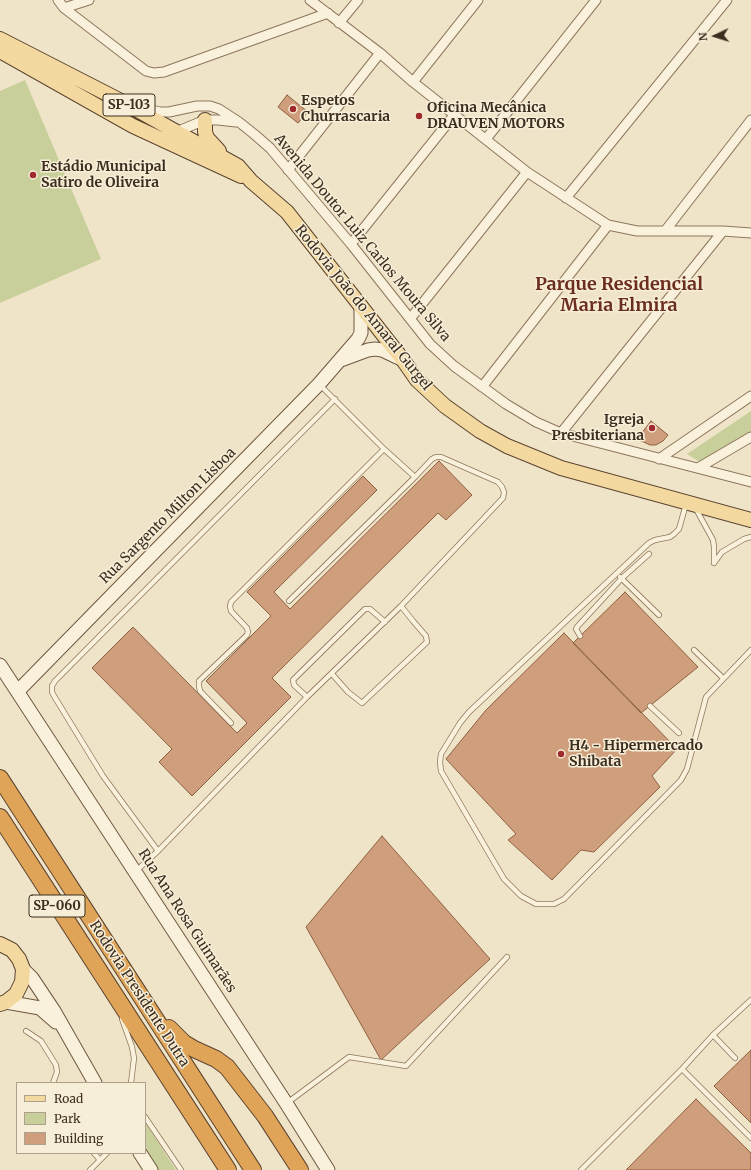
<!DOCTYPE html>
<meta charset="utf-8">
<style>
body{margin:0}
#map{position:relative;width:751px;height:1170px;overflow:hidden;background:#f0e4c8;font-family:Merriweather,serif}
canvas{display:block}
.legend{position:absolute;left:16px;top:1082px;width:130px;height:72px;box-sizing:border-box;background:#f7eed8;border:1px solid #ada18e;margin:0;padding:5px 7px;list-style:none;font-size:12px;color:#3d2e20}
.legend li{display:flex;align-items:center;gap:8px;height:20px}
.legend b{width:20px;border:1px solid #ada18e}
.north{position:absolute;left:695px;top:16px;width:40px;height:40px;-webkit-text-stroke:3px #f7eed8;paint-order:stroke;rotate:266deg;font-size:11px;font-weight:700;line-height:16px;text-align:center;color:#3d2e20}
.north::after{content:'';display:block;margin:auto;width:14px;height:18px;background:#3d2e20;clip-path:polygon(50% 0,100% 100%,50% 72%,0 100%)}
</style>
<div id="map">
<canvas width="751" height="1170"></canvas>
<ul class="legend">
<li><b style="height:5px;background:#f3d9a0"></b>Road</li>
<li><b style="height:11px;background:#c9cf9b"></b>Park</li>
<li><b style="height:11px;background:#cf9f7d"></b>Building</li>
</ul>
<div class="north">N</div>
</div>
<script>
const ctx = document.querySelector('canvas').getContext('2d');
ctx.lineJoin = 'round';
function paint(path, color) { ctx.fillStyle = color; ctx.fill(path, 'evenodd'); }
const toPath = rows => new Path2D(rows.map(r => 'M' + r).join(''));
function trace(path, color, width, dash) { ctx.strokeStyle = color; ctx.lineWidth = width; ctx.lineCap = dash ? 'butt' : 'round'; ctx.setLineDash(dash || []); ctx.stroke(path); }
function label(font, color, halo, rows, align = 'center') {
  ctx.font = font + ' Merriweather,serif'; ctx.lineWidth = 3; ctx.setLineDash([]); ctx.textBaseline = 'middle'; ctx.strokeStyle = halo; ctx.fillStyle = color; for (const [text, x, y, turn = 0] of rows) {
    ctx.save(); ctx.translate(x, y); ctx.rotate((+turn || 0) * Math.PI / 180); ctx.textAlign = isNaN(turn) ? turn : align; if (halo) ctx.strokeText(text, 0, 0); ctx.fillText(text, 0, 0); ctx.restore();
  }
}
paint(toPath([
 [25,80,101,259,0,303,0,91],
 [751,411,751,432,700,462,687,454],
 [145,1122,176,1170,158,1170,145,1148]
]), '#c9cf9b');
const building = toPath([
 [287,95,308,112,298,123,278,107,287,95],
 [651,421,668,435,663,441,656,445,650,445,637,439,651,421],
 [439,461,472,495,446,520,438,513,272,678,291,697,192,796,159,762,172,749,92,668,133,627,237,733,247,723,206,681,271,616,247,592,363,476,377,490,274,592,290,609,439,461],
 [625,592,698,667,641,713,573,643,625,592],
 [564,633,677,749,652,776,660,787,594,852,581,850,552,880,508,840,516,834,446,759,486,710,564,633],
 [382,836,490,959,381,1060,306,927,382,836],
 [751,1050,751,1123,714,1086,751,1050],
 [696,1099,751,1153,751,1170,626,1170,696,1099]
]);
paint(building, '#cf9f7d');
trace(building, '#8d5f41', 1);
const lane = toPath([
 [686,504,679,529,674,534,670,537,655,540,649,543,469,712,460,723,441,754,440,762,441,771,504,879,521,896,536,904,554,904,564,899,681,780,687,769,706,697,751,650],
 [696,509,713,540,714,547,714,563],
 [714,563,722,552,744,539,751,537],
 [620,577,659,615],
 [289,601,415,477,384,449],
 [580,636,576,629,577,627,622,578,649,554],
 [694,650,723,678],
 [332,674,348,692,362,703,427,642,426,636,413,621,401,606],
 [307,697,294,685,293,680,365,609,370,609,385,622],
 [650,706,679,733],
 [231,723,200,691,199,686,199,681,247,635,248,632,247,628,231,611,230,606,231,602,384,449,320,385],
 [158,851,103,776,54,696,52,692,52,686,55,681,335,399],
 [136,871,158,851,307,697,401,606,503,498,504,492,502,487,498,482,441,457,436,457,432,459,415,477],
 [122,1019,132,1047,134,1058,131,1083],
 [26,1031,41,1041,56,1065,57,1072,53,1083],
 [713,1035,735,1058],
 [682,1069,751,1138],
 [287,1103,349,1057,406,1066,507,957],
 [145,1117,181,1170],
 [94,1153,100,1160],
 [90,1170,107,1153],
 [581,1170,682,1069,713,1035,751,1000]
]);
const street = toPath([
 [58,0,64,8,146,71,154,73,164,72,328,13],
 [310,0,380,53,413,82,527,172,608,225,637,231,723,231,751,233],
 [64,8,89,0],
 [339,23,358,0],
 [413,82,478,0],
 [143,108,160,112,169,112,197,106,210,106,219,109,239,122,254,134,270,148,351,244,430,344,454,366,506,404,536,422,561,433,751,482],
 [176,132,205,120,218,120,236,122],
 [486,139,596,0],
 [288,170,380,53],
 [566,198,727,0],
 [665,231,751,120],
 [351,244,455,114],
 [410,319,527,172],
 [482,387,608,225],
 [561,433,723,231],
 [659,459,751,396],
 [698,468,751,437]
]);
const secondary = toPath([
 [341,360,368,350,375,349,382,350,403,360],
 [0,665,286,1103,328,1170],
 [18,691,319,384,358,339,361,333,361,306],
 [23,969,32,978,54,1011,95,1083],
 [6,1002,40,1008,56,1022],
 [140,1153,151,1170]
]);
const primary = toPath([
 [0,39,121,101,238,166,251,181,287,212,403,360,417,380,445,406,480,431,507,446,561,468,751,520],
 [0,51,133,126,241,176],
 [205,120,205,132,207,138,219,151],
 [0,944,12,950,19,959,23,969,22,982,16,994,6,1002,0,1004]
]);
const highway = toPath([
 [0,778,253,1170],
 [0,817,228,1170],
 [169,1028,184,1043,194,1049,216,1059,227,1067,265,1116,300,1170]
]);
trace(lane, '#8d765c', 6);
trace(street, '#8d765c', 11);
trace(secondary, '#6f573f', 15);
trace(primary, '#5b4430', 16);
trace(highway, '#5b4430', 18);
trace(lane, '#faf1dc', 4.5);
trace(street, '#faf1dc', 9);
trace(secondary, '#faf1dc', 13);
trace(primary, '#f3d9a0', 14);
trace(highway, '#e0a458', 16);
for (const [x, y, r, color] of [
 [293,109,4,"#9e2a2b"],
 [419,116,4,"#9e2a2b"],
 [33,175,4,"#9e2a2b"],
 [652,428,4,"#9e2a2b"],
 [561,754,4,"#9e2a2b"]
]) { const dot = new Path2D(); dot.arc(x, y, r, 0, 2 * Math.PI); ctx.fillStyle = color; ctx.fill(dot); trace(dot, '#f7eed8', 1.5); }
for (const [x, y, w] of [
 [129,105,52],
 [57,906,56]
]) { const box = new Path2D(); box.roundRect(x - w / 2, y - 11, w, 22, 3); ctx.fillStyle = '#f7eed8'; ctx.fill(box); trace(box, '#3d2e20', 1); }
label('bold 13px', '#3d2e20', null, [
 ["SP-103",129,105],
 ["SP-060",57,906]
]);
label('bold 14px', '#3d2e20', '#f7eed8', [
 ["Espetos",301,101],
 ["Churrascaria",301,117],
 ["Oficina Mecânica",427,108],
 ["DRAUVEN MOTORS",427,124],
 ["Estádio Municipal",41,167],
 ["Satiro de Oliveira",41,183],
 ["Igreja",644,420,"right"],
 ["Presbiteriana",644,436,"right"],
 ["H4 - Hipermercado",569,746],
 ["Shibata",569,762]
], 'left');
label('14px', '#3d2e20', '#f7eed8', [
 ["Avenida Doutor Luiz Carlos Moura Silva",362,238,50],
 ["Rodovia João do Amaral Gurgel",363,308,51],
 ["Rua Sargento Milton Lisboa",168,516,-45],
 ["Rua Ana Rosa Guimarães",187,921,57],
 ["Rodovia Presidente Dutra",139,994,57]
]);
label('bold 18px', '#6b2e1e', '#f7eed8', [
 ["Parque Residencial",619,285],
 ["Maria Elmira",619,306]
]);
</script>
